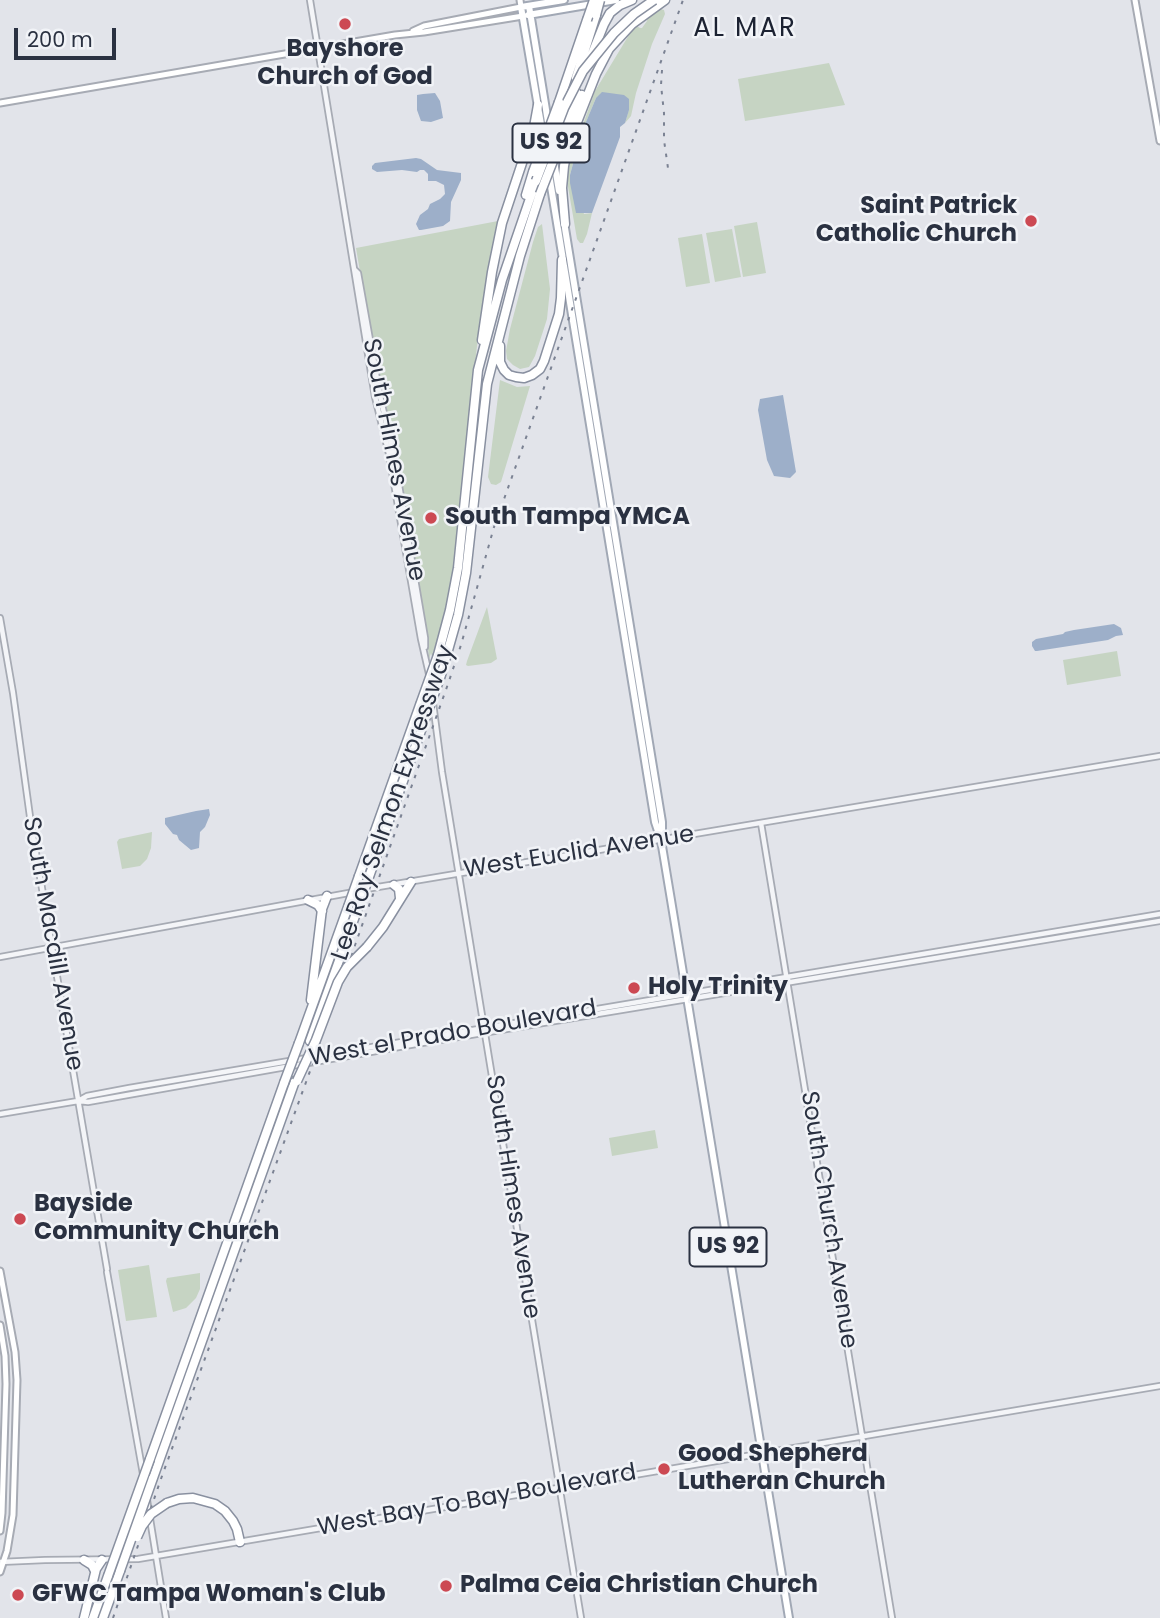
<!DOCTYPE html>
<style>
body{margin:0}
#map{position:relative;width:1160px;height:1618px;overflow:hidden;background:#e2e4ea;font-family:Poppins,sans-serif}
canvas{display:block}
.scale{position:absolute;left:14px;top:28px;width:102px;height:32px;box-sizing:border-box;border:4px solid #2a3141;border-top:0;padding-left:9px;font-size:21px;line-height:24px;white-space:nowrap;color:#2a3141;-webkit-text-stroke:5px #f1f3f7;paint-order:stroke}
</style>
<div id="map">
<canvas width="1160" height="1618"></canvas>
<div class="scale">200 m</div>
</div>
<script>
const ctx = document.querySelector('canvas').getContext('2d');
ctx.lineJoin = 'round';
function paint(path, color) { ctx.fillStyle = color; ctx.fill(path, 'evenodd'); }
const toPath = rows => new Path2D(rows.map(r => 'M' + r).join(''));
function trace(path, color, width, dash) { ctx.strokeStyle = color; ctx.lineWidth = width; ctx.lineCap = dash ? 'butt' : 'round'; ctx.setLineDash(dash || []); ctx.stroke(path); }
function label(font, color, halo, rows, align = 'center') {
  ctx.font = font + ' Poppins,sans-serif'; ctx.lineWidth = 5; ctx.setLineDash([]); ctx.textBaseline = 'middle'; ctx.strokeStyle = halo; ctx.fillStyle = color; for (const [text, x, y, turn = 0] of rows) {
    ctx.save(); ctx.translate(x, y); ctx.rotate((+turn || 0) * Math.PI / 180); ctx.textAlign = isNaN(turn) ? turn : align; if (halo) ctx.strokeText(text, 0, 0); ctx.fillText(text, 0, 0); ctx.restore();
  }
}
paint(toPath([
 [658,8,664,10,665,14,652,44,636,93,631,116,625,123,629,109,629,100,596,98,581,134,570,175,584,214,592,213,587,234,583,243,580,243,577,239,567,181,567,164,570,161,595,91,635,25,640,28,642,28,647,21,648,14],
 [829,63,845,105,745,121,738,79],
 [498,221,477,346,452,590,432,657,431,653,429,659,427,638,407,524,381,396,356,248],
 [757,222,766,273,743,277,734,226],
 [542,224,550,289,547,319,535,356,529,367,520,369,513,365,507,359,506,351,510,329,533,242,538,227],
 [732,229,741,277,715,282,706,233],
 [702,234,710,283,686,287,678,238],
 [500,380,517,387,530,386,501,482,496,485,491,484,488,477],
 [487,607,497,659,491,663,468,666,466,665,467,661],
 [1117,651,1121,676,1067,685,1063,660],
 [152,832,151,848,147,859,140,866,122,869,117,842,119,839],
 [655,1130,658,1148,612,1156,609,1138],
 [149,1265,157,1317,126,1321,118,1270],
 [200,1273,200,1289,196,1298,186,1308,173,1312,166,1281,167,1278]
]), '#c6d4c3');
paint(toPath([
 [602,92,624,95,629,99,629,110,625,123,620,127,620,137,592,213,576,213,570,183,570,175,581,134,596,98],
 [435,93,440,101,443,118,431,122,421,121,417,110,417,95,423,94],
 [416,158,421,159,437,170,461,173,461,180,451,202,450,221,443,226,421,230,419,230,416,224,420,215,428,209,430,204,440,199,445,194,444,185,436,181,428,181,428,174,424,170,420,170,417,172,402,170,377,172,372,169,372,166,375,163],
 [783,395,796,472,790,478,774,476,767,460,758,410,760,399],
 [1114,624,1121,628,1123,635,1116,636,1108,640,1037,651,1035,651,1032,646,1032,642,1036,639,1063,634,1065,632,1074,630],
 [209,809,210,815,205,827,200,832,199,848,191,850,179,840,177,835,173,834,165,824,165,818,196,811]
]), '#9dafc9');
const tertiary = toPath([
 [310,0,375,397,389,454,421,639,429,674],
 [355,270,358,273,380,396,394,456,425,638,425,647],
 [0,618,13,693,31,824,107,1269],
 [433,703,442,772,581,1618],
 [761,823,892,1618],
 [366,889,1160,756],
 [0,957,354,892],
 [79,1101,88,1102,416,1044,1160,921],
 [0,1114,78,1101,87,1096,129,1088,1160,914],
 [107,1272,143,1474],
 [147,1500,166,1618],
 [0,1562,45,1560,138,1559,1160,1386]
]);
const secondary = toPath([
 [1135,0,1160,141],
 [413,31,424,26,521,7,520,0],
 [0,103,395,35,424,32,523,16],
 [0,1271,15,1352,17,1380,13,1515,7,1551,0,1572],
 [0,1325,5,1356,6,1384,2,1513,0,1531]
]);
const primary = toPath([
 [529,6,549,128],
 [528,15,616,0],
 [544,142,521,7,564,0],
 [551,143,559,191],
 [546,156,655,822,661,840,671,900,789,1618],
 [564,222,662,822,662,837]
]);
const motorway = toPath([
 [607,51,632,24,665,0],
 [588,64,604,24,610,13,620,5,632,0],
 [576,78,596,15],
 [559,102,587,20],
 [565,119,576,92],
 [562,138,582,95],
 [526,195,533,172],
 [565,224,562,188,564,166,568,145,596,74,609,49],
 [482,340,492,272,502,223,534,127,538,105],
 [500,346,500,362,504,370,509,375,516,377,524,378,532,375,540,369,544,361,559,314,561,298,562,260],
 [438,655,450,610,458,568,478,370,502,280,536,181],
 [441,675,458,615,466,573,487,384,520,256,540,194],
 [370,874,423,725],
 [359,876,420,705],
 [394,885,399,889,400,898],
 [308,900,318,905,322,911],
 [367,947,383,927,411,882],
 [311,1000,322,909,327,896],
 [310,1041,359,905],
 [299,1043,348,907],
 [150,1459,284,1083],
 [153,1478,295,1081],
 [167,1503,179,1499,193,1498,215,1504,225,1511,233,1521,237,1529,240,1542],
 [84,1560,92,1565,95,1571],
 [84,1618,96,1569,102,1560],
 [93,1618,108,1576],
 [103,1618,120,1571]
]);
trace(tertiary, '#a7abb4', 8);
trace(secondary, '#a7abb4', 9);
trace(primary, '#a1a8b5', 10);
trace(motorway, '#8990a0', 11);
trace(tertiary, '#f4f5f8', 4.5);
trace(secondary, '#fff', 5);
trace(primary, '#fff', 6);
trace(motorway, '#fff', 8);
trace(toPath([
 [662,70,661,85,664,113,664,140,668,168],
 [113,1618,162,1476,313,1063,333,1001,344,976,448,684,461,645,494,527,683,0]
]), '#7b8293', 2, [3.5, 7]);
const motorwayBridge = toPath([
 [596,15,600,0],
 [587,20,594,0],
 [533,172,559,102],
 [536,181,564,108,583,71,614,33,634,14,654,0],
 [540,194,562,138],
 [420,705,438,655],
 [423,725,441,675],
 [359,905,370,874],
 [348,907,359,876],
 [297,1081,316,1040,338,982,347,967,367,947],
 [284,1083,299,1043],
 [137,1537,142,1526,151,1514,167,1503],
 [120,1571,153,1478],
 [108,1576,150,1459]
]);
trace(motorwayBridge, '#8990a0', 11, []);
trace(motorwayBridge, '#fff', 8);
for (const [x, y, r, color] of [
 [345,24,7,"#cc4953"],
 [1031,221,7,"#cc4953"],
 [431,518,7,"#cc4953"],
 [634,988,7,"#cc4953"],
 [20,1219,7,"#cc4953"],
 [664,1469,7,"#cc4953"],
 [446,1586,7,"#cc4953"],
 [18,1595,7,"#cc4953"]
]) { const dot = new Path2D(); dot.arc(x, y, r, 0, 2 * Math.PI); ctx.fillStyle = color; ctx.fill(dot); trace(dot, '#f1f3f7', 2.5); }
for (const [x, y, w] of [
 [551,143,77],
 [728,1247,77]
]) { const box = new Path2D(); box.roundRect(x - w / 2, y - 19.5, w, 39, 5); ctx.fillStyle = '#f1f3f7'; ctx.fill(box); trace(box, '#2a3141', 2); }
label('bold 23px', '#2a3141', null, [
 ["US 92",551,143],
 ["US 92",728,1247]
]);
label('bold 24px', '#2a3141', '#f1f3f7', [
 ["Bayshore",345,50,"center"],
 ["Church of God",345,78,"center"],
 ["Saint Patrick",1017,207,"right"],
 ["Catholic Church",1017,235,"right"],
 ["South Tampa YMCA",445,518],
 ["Holy Trinity",648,988],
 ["Bayside",34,1205],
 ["Community Church",34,1233],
 ["Good Shepherd",678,1455],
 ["Lutheran Church",678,1483],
 ["Palma Ceia Christian Church",460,1586],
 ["GFWC Tampa Woman's Club",32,1595]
], 'left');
label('24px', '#2a3141', '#f1f3f7', [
 ["South Himes Avenue",393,460,79],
 ["Lee Roy Selmon Expressway",394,803,-71],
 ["West Euclid Avenue",579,853,-9],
 ["South Macdill Avenue",52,944,80],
 ["West el Prado Boulevard",453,1034,-10],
 ["South Himes Avenue",512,1197,81],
 ["South Church Avenue",828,1220,81],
 ["West Bay To Bay Boulevard",477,1501,-10]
]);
ctx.letterSpacing = '2px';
label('26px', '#1c2232', '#f1f3f7', [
 ["AL MAR",745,29]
]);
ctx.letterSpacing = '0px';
</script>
